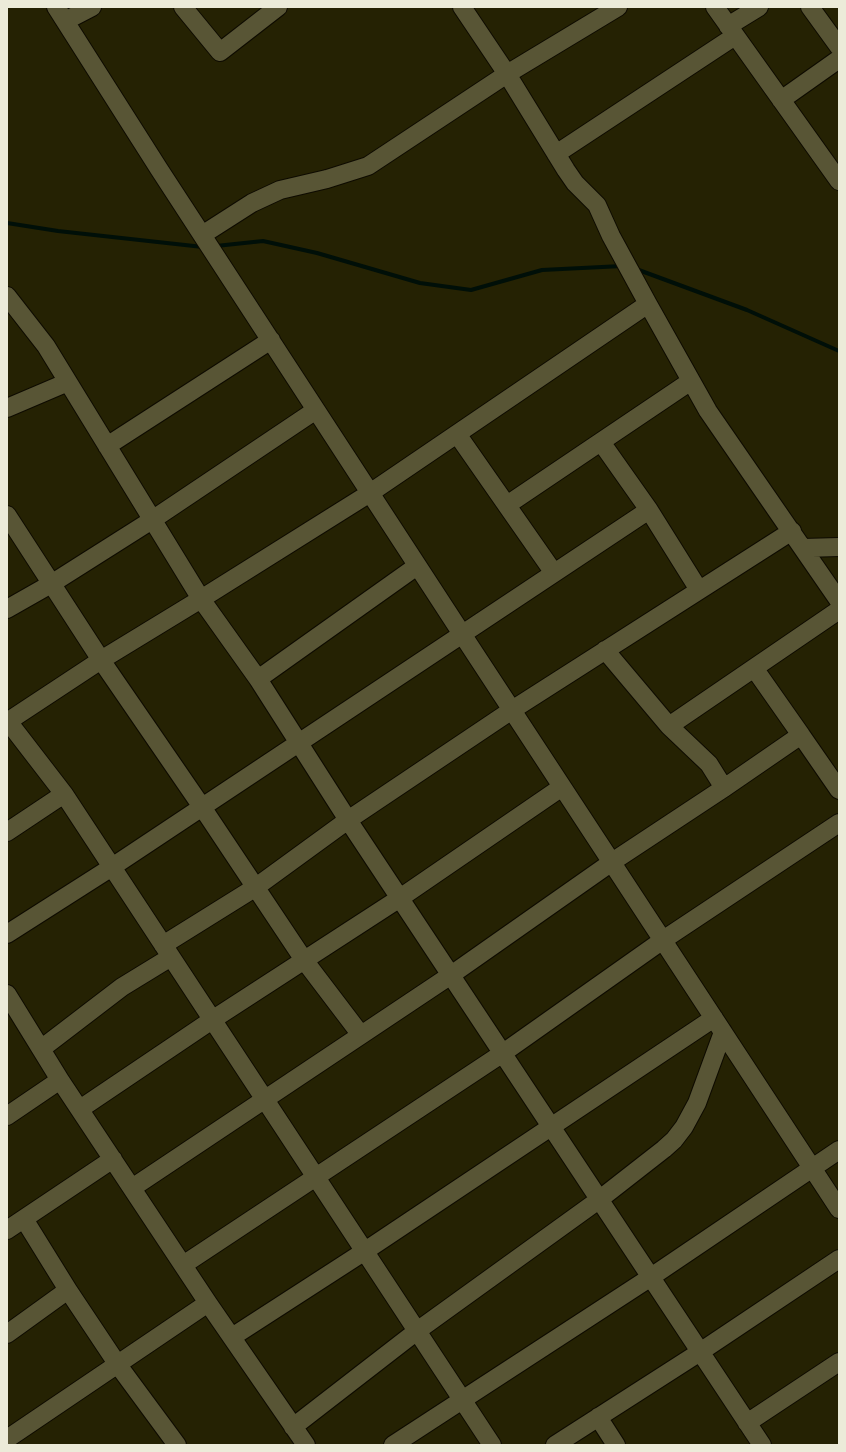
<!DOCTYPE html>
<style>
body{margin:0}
#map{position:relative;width:846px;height:1452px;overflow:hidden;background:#252203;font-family:Quicksand,sans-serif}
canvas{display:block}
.frame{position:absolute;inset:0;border:8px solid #ecebd9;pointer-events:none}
</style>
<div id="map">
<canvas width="846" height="1452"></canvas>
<div class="frame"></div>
</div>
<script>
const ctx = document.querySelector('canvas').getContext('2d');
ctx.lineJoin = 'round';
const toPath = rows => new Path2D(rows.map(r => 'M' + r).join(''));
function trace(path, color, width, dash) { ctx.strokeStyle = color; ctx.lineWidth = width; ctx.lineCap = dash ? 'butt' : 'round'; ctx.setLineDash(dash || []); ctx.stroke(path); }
trace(toPath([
 [7,223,58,231,203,247],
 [216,246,263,241,317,253,420,283,471,290,542,270,622,266],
 [636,269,747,310,839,351]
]), '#000f08', 4);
const minor = toPath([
 [56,7,159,169,462,634,839,1209],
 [183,7,220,52,278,7],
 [462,7,507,74,566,170,575,183,597,205,611,236,648,304,708,411,839,601],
 [715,7,839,181],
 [810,7,839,47],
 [65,21,92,7],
 [728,26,759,7],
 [781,100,839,59],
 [556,154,735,36],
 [202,235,252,203,280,190,327,179,368,166,507,74,618,7],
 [7,296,46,346,201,599,258,679,348,820,762,1445],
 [7,408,68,382],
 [457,434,554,573],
 [601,442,649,510,699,590],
 [107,446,271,340],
 [507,505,691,381],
 [7,515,101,660,202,807,304,960,361,1035],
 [803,548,839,547],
 [7,609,51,584,152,520,316,410],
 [605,650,669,726,709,764,724,788],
 [754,668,801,735],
 [258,679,417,566],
 [7,720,64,794,492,1445],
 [7,722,101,660,201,599,370,493,648,304],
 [669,726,839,610],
 [7,832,64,794],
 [7,934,112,867,649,510],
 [163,945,256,887,348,820,512,710,792,531],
 [7,994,60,1080,208,1303,306,1445],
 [41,1049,122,987,171,957],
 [80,1109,212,1020,400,898,562,787],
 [7,1116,60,1080],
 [132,1188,451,975,612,862,724,788,801,735,839,790],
 [24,1219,68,1290,118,1365,177,1445],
 [7,1230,113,1159],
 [183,1265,503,1053,663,940,839,823],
 [7,1334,68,1290],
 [232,1337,365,1251,714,1018],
 [598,1417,616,1445],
 [747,1423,839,1362],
 [293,1427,417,1331,600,1199,664,1149,674,1140,684,1127,697,1103,723,1032],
 [7,1439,208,1303],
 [393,1445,651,1277,839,1150],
 [555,1445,700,1352,839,1259]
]);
trace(minor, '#0e0b00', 20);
trace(minor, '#585535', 18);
</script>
